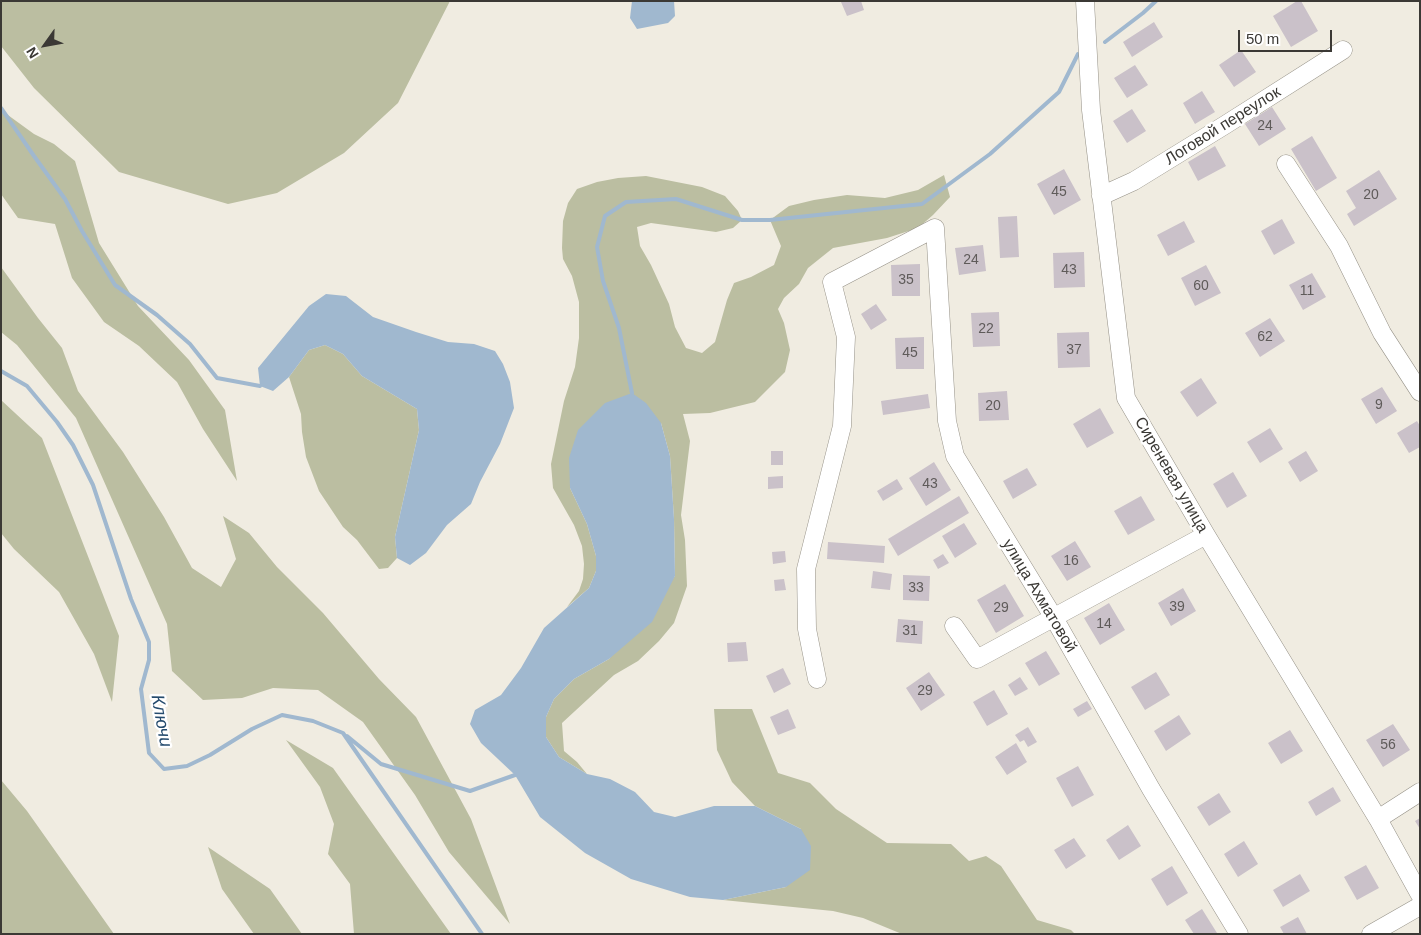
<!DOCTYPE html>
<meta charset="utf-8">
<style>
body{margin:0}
#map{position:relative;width:1421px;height:935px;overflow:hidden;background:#f0ece1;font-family:Arial,sans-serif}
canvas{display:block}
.frame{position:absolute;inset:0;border:2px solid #3b3935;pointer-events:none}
.north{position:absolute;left:20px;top:20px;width:50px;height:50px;-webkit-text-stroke:4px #fff;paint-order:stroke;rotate:238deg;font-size:14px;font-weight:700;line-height:20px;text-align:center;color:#3b3935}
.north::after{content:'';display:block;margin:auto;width:18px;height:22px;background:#3b3935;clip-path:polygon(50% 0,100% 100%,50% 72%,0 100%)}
.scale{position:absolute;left:1238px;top:30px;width:94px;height:22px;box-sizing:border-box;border:2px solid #3b3935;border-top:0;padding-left:6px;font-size:15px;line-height:18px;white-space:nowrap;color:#3b3935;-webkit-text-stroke:4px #fff;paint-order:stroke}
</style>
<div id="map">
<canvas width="1421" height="935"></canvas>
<div class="frame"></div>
<div class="north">N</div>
<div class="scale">50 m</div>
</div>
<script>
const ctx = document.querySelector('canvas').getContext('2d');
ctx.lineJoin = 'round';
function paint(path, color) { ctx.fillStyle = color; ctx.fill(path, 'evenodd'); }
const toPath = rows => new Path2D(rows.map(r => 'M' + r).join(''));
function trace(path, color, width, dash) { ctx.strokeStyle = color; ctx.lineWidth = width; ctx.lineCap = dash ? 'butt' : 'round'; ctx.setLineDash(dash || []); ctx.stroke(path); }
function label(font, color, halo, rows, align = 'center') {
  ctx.font = font + ' Arial,sans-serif'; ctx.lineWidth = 4.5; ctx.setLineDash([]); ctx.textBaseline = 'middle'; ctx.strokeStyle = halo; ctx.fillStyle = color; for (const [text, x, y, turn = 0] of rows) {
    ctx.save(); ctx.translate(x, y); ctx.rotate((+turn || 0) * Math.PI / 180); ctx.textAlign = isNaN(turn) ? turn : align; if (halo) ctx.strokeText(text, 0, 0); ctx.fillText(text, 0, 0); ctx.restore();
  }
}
paint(toPath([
 [1,1,450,1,398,103,344,153,277,193,228,204,119,172,34,88,1,46],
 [1,110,34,134,54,144,75,161,99,243,138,306,189,360,225,410,237,481,203,429,177,382,139,346,104,322,72,278,55,224,18,218,1,194],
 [944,175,950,197,933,215,918,228,887,238,833,248,808,268,799,284,784,298,778,309,784,323,790,350,785,372,755,402,710,413,683,414,690,441,681,515,685,540,687,586,674,623,659,641,638,661,614,675,562,723,564,751,577,762,587,774,559,757,546,737,546,717,554,699,574,679,609,659,675,576,674,519,670,456,661,423,570,488,587,524,596,556,596,571,589,588,567,607,579,591,583,579,584,564,582,546,574,525,553,488,551,464,564,401,575,367,579,338,579,302,572,276,563,259,562,248,563,221,568,203,577,189,597,182,618,178,646,176,702,187,725,196,738,211,742,220,733,228,716,232,651,223,637,227,640,246,651,265,669,304,675,327,686,348,702,353,715,342,727,300,734,283,751,277,774,265,781,246,770,220,789,206,814,200,847,195,885,198,918,190],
 [1,267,38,318,62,348,78,391,123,452,164,517,192,568,221,587,236,559,223,516,249,533,277,567,323,613,379,679,416,717,471,819,510,924,449,852,415,795,363,722,318,690,273,688,242,698,203,700,172,671,167,624,76,418,17,345,1,332],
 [325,345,343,354,362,376,417,409,419,430,395,537,397,558,388,568,379,569,357,540,343,527,319,491,306,457,302,432,301,414,289,377,309,350],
 [1,400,42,438,119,636,112,702,94,654,59,592,14,549,1,533],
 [714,709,752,709,778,773,810,783,836,809,887,843,951,844,969,861,986,856,1001,866,1037,920,1071,930,1075,934,902,934,863,918,833,911,723,900,786,887,801,829,755,806,732,782,717,750],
 [286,740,333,768,451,934,354,934,350,884,328,854,334,824,320,787],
 [1,780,27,811,114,934,1,934],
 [208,847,270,889,302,934,254,934,222,889]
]), '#bbbea1');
paint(toPath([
 [632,1,674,1,675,16,668,23,637,29,630,18],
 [326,294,346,296,373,317,416,332,448,342,474,344,495,351,503,364,510,382,514,408,500,444,480,482,471,504,447,525,426,553,410,565,397,558,395,537,419,430,417,409,362,376,343,354,325,345,309,350,289,377,273,391,260,386,258,368,309,306],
 [632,393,646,403,661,423,670,456,674,519,675,576,652,622,609,659,574,679,554,699,546,717,546,737,559,757,587,774,610,779,635,792,654,812,675,817,714,806,755,806,801,829,811,846,810,870,786,887,723,900,690,897,631,879,585,853,540,817,515,775,481,743,470,724,475,710,501,695,521,668,544,628,589,588,596,571,596,556,587,524,570,488,569,458,578,430,605,403]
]), '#a0b8cf');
trace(toPath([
 [1105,42,1143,13,1156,1],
 [1,108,34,156,65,199,82,231,115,285,157,315,190,344,217,378,260,386],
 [1,371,27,386,57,422,73,445,93,485,131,599,149,642,149,660,141,689,149,753,164,769,187,766,210,755,252,729,282,715,313,721,343,733,482,934],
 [632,393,619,328,603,281,597,247,605,216,626,202,676,199,742,220,770,220,922,204,990,154,1059,92,1078,54],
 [347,736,381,764,470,791,515,775]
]), '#a0b8cf', 4);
paint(toPath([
 [861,1,864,10,847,16,841,2],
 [1297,1,1301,1,1318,31,1291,47,1273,16],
 [1154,22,1163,37,1132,57,1123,42],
 [1241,50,1256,72,1234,87,1219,65],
 [1135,65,1148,85,1127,98,1114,78],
 [1202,91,1215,112,1195,124,1183,103],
 [1272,107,1286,129,1259,146,1245,124],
 [1132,109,1146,131,1127,143,1113,121],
 [1312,136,1337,178,1316,191,1291,149],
 [1215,146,1226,166,1198,181,1188,162],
 [1064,169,1081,200,1054,215,1037,184],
 [1379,170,1397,199,1354,226,1347,214,1356,208,1346,191],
 [1017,216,1019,257,1000,258,998,217],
 [1282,219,1295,243,1274,255,1261,231],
 [1184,221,1195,242,1168,256,1157,235],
 [983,245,986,271,959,275,955,248],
 [1084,252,1085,287,1054,288,1053,253],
 [920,264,920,296,892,296,891,265],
 [1206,265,1221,293,1195,306,1181,278],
 [1312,273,1326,297,1303,310,1289,285],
 [876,304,887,320,871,330,861,314],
 [999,312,1000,346,973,347,971,313],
 [1270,318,1285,341,1260,357,1245,333],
 [1089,332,1090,367,1058,368,1057,333],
 [924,337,924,369,896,369,895,338],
 [1201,378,1217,403,1197,417,1180,392],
 [1382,387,1397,411,1376,424,1361,399],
 [1007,391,1009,420,979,421,978,393],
 [928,394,930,408,883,415,881,401],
 [1100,408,1114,433,1087,448,1073,424],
 [1417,421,1420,426,1420,447,1409,453,1397,433],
 [1270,428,1283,449,1260,463,1247,442],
 [771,451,783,451,783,465,771,465],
 [1306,451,1318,471,1300,482,1288,462],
 [934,462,951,490,926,506,909,478],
 [1027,468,1037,485,1013,499,1003,481],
 [1233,472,1247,496,1227,508,1213,484],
 [783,476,783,488,768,489,768,477],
 [897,479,903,489,883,501,877,491],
 [959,496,969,513,898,556,888,539],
 [1141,496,1155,520,1128,535,1114,511],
 [964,523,977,544,955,558,942,536],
 [1075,541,1091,567,1067,581,1051,556],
 [828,542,885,546,884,563,827,559],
 [785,551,786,562,773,564,772,552],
 [943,554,949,563,938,569,933,560],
 [873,571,892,574,890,590,871,588],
 [903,575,930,576,929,601,903,600],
 [784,579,786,590,775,591,774,580],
 [1005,584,1024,616,996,633,977,600],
 [1183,588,1196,611,1171,626,1158,603],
 [1109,603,1125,630,1100,645,1084,618],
 [898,619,923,621,922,644,896,642],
 [746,642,748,661,728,662,727,643],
 [1046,651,1060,674,1039,686,1025,663],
 [783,668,791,684,774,693,766,676],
 [929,672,945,695,921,711,906,688],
 [1156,672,1170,695,1145,710,1131,687],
 [1020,677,1028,689,1015,696,1008,685],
 [994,690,1008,714,987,726,973,702],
 [1087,701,1092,709,1078,717,1073,709],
 [788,709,796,728,778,735,770,717],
 [1179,715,1191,734,1166,751,1154,731],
 [1393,724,1410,750,1383,767,1366,740],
 [1028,727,1037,742,1028,747,1024,740,1020,742,1015,735],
 [1290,730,1303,751,1281,764,1268,743],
 [1016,743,1027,762,1007,775,995,757],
 [1078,766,1094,795,1072,807,1056,778],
 [1333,787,1341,801,1316,816,1308,802],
 [1219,793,1231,812,1209,826,1197,807],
 [1420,818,1420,829,1415,821],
 [1128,825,1141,846,1119,860,1106,840],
 [1074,838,1086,856,1066,869,1054,850],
 [1244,841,1258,864,1238,877,1224,854],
 [1366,865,1379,888,1357,900,1344,877],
 [1172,866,1188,893,1167,906,1151,879],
 [1300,874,1310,891,1283,907,1273,890],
 [1202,909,1217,933,1216,934,1194,934,1185,920],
 [1298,917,1307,934,1284,934,1280,927]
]), '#cac1c9');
const minor = toPath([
 [1085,1,1091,110,1126,398,1206,535,1378,819,1420,895],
 [1286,164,1339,246,1382,333,1420,392],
 [1101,196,1134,181,1225,125,1343,50],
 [954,626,977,659,1206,535],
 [817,679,807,629,806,569,842,426,846,337,832,282,935,228,947,421,955,456,1054,618,1151,789,1239,934],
 [1378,819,1420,792],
 [1371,934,1420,906]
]);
trace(minor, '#959187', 19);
trace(minor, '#fff', 18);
label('14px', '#5f5b5a', null, [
 ["24",1265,126],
 ["45",1059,192],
 ["20",1371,195],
 ["24",971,260],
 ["43",1069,270],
 ["35",906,280],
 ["60",1201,286],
 ["11",1307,291],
 ["22",986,329],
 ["62",1265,337],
 ["37",1074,350],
 ["45",910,353],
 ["9",1379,405],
 ["20",993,406],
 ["43",930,484],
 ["16",1071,561],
 ["33",916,588],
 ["39",1177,607],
 ["29",1001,608],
 ["14",1104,624],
 ["31",910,631],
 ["29",925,691],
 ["56",1388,745]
]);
label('16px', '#3b3935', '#fff', [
 ["Логовой переулок",1223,126,-32],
 ["Сиреневая улица",1171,475,60],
 ["улица Ахматовой",1039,596,59]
]);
label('italic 18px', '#264c6e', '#fff', [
 ["Ключи",161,721,80]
]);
</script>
